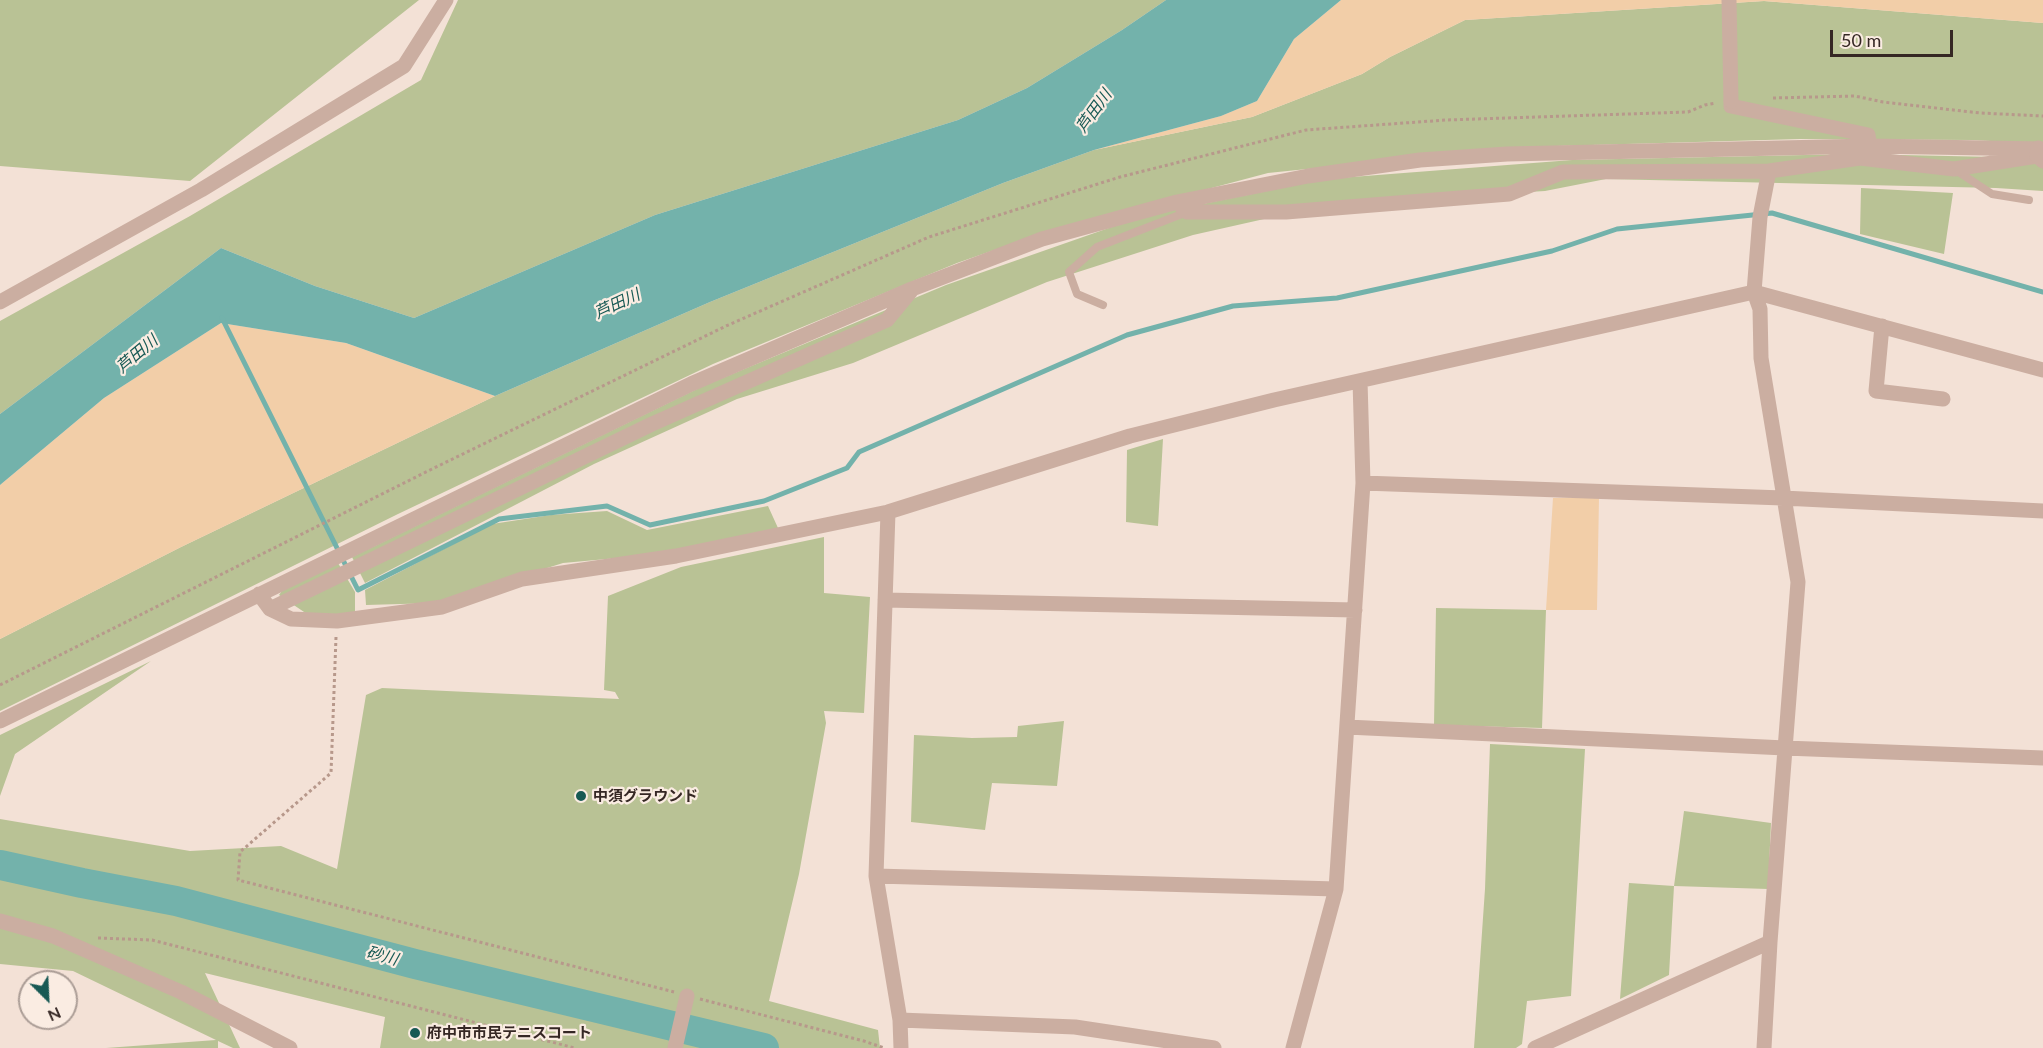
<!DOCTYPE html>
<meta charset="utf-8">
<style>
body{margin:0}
#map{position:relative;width:2043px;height:1048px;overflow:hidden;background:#f3e1d6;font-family:Lato,sans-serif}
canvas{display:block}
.north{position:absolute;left:18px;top:970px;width:60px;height:60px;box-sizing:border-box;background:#faece2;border:2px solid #ab9d96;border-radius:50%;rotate:156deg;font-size:16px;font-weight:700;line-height:24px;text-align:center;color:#352724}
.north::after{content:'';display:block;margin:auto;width:21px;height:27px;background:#175954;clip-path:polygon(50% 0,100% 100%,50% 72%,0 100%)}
.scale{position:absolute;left:1830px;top:30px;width:123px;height:27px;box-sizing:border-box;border:3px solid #352724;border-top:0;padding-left:8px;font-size:18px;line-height:21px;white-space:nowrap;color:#352724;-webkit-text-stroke:4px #faece2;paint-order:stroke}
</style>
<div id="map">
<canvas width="2043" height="1048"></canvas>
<div class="north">N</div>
<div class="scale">50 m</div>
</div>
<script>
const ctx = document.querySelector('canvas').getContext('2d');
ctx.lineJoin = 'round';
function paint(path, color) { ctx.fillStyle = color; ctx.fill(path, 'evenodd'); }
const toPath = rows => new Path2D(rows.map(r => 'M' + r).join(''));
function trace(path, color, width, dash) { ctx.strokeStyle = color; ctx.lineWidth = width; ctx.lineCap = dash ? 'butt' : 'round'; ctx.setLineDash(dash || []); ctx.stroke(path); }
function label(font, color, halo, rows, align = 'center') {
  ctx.font = font + ' Lato,"Noto Sans JP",sans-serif'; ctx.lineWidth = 4.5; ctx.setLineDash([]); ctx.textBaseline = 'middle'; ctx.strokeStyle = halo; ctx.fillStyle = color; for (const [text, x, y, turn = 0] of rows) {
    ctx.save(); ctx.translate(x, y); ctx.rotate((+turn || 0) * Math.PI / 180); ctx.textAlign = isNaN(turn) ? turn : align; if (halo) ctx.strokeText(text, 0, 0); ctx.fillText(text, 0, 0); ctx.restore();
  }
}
paint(toPath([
 [0,0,419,0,190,181,0,166],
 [458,0,1166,0,1122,30,1027,88,958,120,655,215,414,318,315,286,221,248,0,414,0,321,190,216,421,80],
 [1764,1,2043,23,2043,144,1973,140,1800,139,1522,147,1268,173,1046,232,957,263,713,364,398,514,0,711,0,639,181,547,495,396,710,302,1003,183,1094,150,1252,117,1362,74,1390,57,1465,20],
 [1853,154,2043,158,2043,191,1996,188,1606,179,1545,191,1331,204,1193,235,1047,282,853,363,737,399,594,464,365,583,352,557,701,387,946,285,1143,216,1326,179,1572,160],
 [1861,188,1953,193,1944,254,1860,234],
 [1163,439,1158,526,1126,522,1127,450],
 [768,506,778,528,661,554,563,563,436,603,366,605,365,590,492,524,551,515,607,511,647,530],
 [824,537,824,593,870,597,864,713,824,711,826,723,799,874,769,1001,878,1030,880,1048,380,1048,385,1017,205,973,240,1048,233,1048,218,1041,218,1048,106,1048,216,1040,73,971,0,964,0,819,190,851,281,846,337,869,366,695,382,688,619,699,615,692,604,690,608,596,681,567],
 [338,563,355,592,355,614,307,614,279,595,284,588],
 [1436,608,1546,610,1542,728,1434,725],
 [151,661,15,754,0,796,0,735],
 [1064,721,1057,786,992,783,985,830,911,822,914,735,972,738,1017,737,1018,726],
 [1490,744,1585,749,1571,996,1527,1001,1522,1044,1516,1048,1474,1048,1485,889],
 [1684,811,1771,823,1768,889,1674,886,1669,975,1620,999,1629,883,1674,886]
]), '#b9c295');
paint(toPath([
 [1341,0,2043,0,2043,23,1764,1,1465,20,1390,57,1362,74,1252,117,1094,150,1221,116,1257,101,1294,39],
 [221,323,346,343,495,396,181,547,0,639,0,485,104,398],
 [1599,497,1597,610,1546,610,1553,498]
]), '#f2cea8');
paint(toPath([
 [1166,0,1341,0,1294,39,1257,101,1221,116,1094,150,1003,183,710,302,495,396,346,343,221,323,104,398,0,485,0,414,221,248,315,286,414,318,655,215,958,120,1027,88,1122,30]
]), '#73b2ab');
trace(toPath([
 [222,318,358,590,499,519,607,506,650,525,764,501,847,468,859,452,1127,335,1233,306,1337,298,1552,251,1617,229,1772,213,2043,292]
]), '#73b2ab', 5);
trace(toPath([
 [0,865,82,883,176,901,415,964,764,1048]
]), '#73b2ab', 30);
trace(toPath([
 [1773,98,1855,96,1883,102,1980,113,2043,116],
 [336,637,331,773,240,852,238,880,674,992],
 [0,685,432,469,726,326,929,237,1120,177,1306,130,1446,120,1688,112,1705,105,1716,103],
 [98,938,152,940,575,1048],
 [700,999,864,1041,884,1048]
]), '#b7988b', 3, [3, 3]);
trace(toPath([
 [1954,169,1992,194,2029,200],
 [1103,305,1077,294,1069,272,1097,247,1187,212]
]), '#cbaea1', 8);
trace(toPath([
 [1860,158,1954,169,2037,156],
 [1177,202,1187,212,1286,212,1509,194,1563,172,1769,171,1860,158,1870,146,1868,135,1731,106,1731,101],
 [1882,326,1876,391,1943,399],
 [1363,483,1783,498,2043,511],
 [888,512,876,876,900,1020,901,1048],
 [259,594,270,609,291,619,337,621,442,607,522,579,676,556,888,512,1130,436,1274,400,1754,292,1760,217,1769,171],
 [885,600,1355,610],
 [270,609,652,424,887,320,911,291],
 [0,721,691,384,912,289,1042,239,1177,202,1308,176,1420,160,1507,154,1870,146,2043,149],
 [1347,727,1785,748,2043,758],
 [876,876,1336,889],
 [0,921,53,936,181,992,290,1048],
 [900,1020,1075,1027,1214,1048],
 [675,1048,687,996],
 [1293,1048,1336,889,1363,483,1360,381],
 [1535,1048,1770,942],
 [1764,1048,1770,942,1798,582,1761,358,1760,309,1754,292,2043,370]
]), '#cbaea1', 15);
trace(toPath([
 [2038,148,2037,156,2043,161],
 [0,302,201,190,404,66,446,0]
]), '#cbaea1', 15);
trace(toPath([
 [1729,0,1731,101]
]), '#cbaea1', 15);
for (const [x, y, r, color] of [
 [581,796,6,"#175954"],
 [415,1033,6,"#175954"]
]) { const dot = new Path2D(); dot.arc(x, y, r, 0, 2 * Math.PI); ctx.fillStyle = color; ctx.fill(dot); trace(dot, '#faece2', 2); }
label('bold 15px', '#352724', '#faece2', [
 ["中須グラウンド",593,796],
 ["府中市市民テニスコート",427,1033]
], 'left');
label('italic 16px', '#175954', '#faece2', [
 ["芦田川",1094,111,-54],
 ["芦田川",617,304,-25],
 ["芦田川",137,354,-40],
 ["砂川",382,956,15]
]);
</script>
